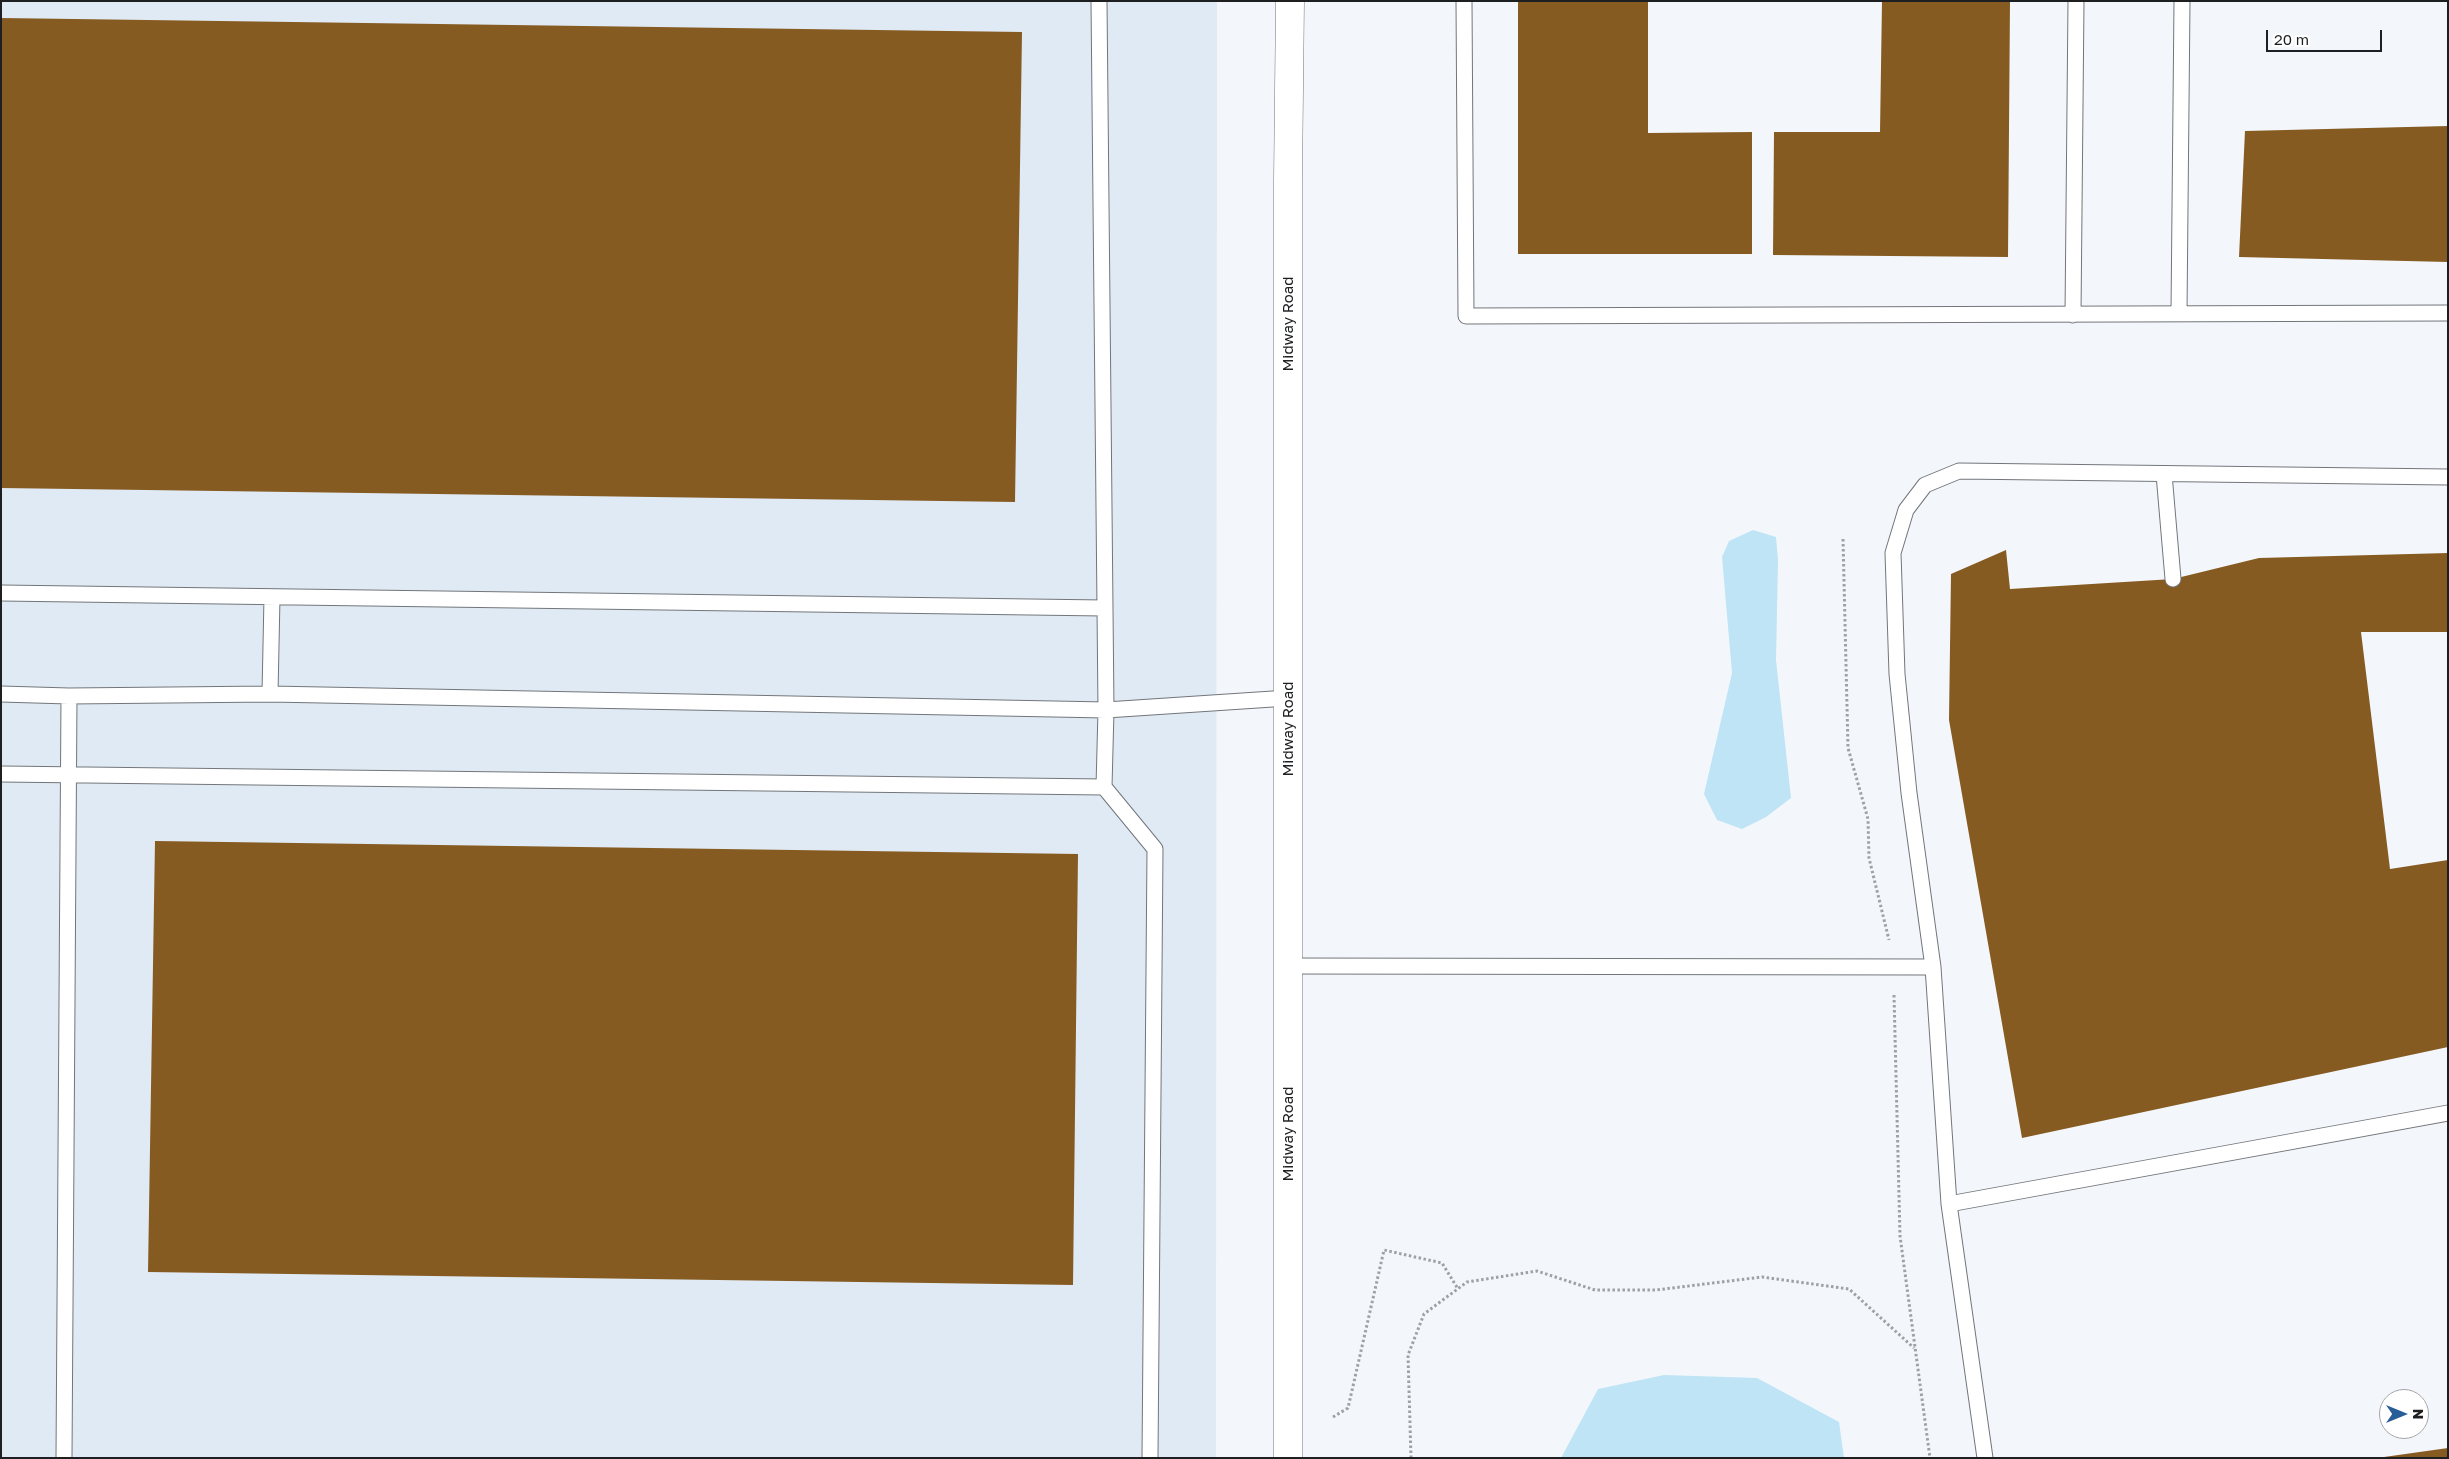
<!DOCTYPE html>
<style>
body{margin:0}
#map{position:relative;width:2449px;height:1459px;overflow:hidden;background:#f3f7fc;font-family:"Golos Text",sans-serif}
canvas{display:block}
.frame{position:absolute;inset:0;border:2px solid #1e1f21;pointer-events:none}
.north{position:absolute;left:2379px;top:1389px;width:50px;height:50px;box-sizing:border-box;background:#fff;border:1px solid #a5a5a6;border-radius:50%;rotate:90deg;font-size:14px;font-weight:700;line-height:20px;text-align:center;color:#1e1f21}
.north::after{content:'';display:block;margin:auto;width:18px;height:22px;background:#285e97;clip-path:polygon(50% 0,100% 100%,50% 72%,0 100%)}
.scale{position:absolute;left:2266px;top:30px;width:116px;height:22px;box-sizing:border-box;border:2px solid #1e1f21;border-top:0;padding-left:6px;font-size:15px;line-height:18px;white-space:nowrap;color:#1e1f21;-webkit-text-stroke:4px #fff;paint-order:stroke}
</style>
<div id="map">
<canvas width="2449" height="1459"></canvas>
<div class="frame"></div>
<div class="north">N</div>
<div class="scale">20 m</div>
</div>
<script>
const ctx = document.querySelector('canvas').getContext('2d');
ctx.lineJoin = 'round';
function paint(path, color) { ctx.fillStyle = color; ctx.fill(path, 'evenodd'); }
const toPath = rows => new Path2D(rows.map(r => 'M' + r).join(''));
function trace(path, color, width, dash) { ctx.strokeStyle = color; ctx.lineWidth = width; ctx.lineCap = dash ? 'butt' : 'round'; ctx.setLineDash(dash || []); ctx.stroke(path); }
function label(font, color, halo, rows, align = 'center') {
  ctx.font = font + ' "Golos Text",sans-serif'; ctx.lineWidth = 5; ctx.setLineDash([]); ctx.textBaseline = 'middle'; ctx.strokeStyle = halo; ctx.fillStyle = color; for (const [text, x, y, turn = 0] of rows) {
    ctx.save(); ctx.translate(x, y); ctx.rotate((+turn || 0) * Math.PI / 180); ctx.textAlign = isNaN(turn) ? turn : align; if (halo) ctx.strokeText(text, 0, 0); ctx.fillText(text, 0, 0); ctx.restore();
  }
}
paint(toPath([
 [1,1,1217,1,1216,1458,1,1458]
]), '#e0eaf4');
paint(toPath([
 [1753,530,1776,537,1778,560,1776,660,1791,798,1766,817,1742,829,1717,820,1704,794,1732,673,1722,557,1729,541],
 [1664,1375,1757,1378,1839,1422,1844,1458,1561,1458,1598,1389]
]), '#bee4f5');
paint(toPath([
 [1518,1,1648,1,1648,133,1752,132,1752,254,1518,254],
 [1882,1,2010,1,2008,257,1773,255,1774,132,1880,132],
 [1,18,1022,32,1015,502,1,488],
 [2448,126,2448,262,2239,257,2245,131],
 [2006,550,2010,589,2173,579,2259,558,2448,553,2448,632,2361,632,2390,869,2448,860,2448,1047,2022,1138,1949,720,1951,574],
 [155,841,1078,854,1073,1285,148,1272],
 [2448,1448,2448,1458,2384,1458,2384,1457]
]), '#865b21');
const lane = toPath([
 [1099,1,1106,710,1288,698],
 [1464,1,1466,316,2448,313],
 [2179,312,2182,1],
 [2073,315,2076,1],
 [2164,474,2173,579],
 [1,593,1104,608],
 [272,597,270,694,1106,710,1104,787,1155,849,1150,1458],
 [1,694,69,696],
 [1,774,1104,787],
 [1288,966,1933,967,1949,1204,2448,1113],
 [1933,967,1909,793,1897,674,1893,553,1906,510,1925,485,1959,471,2448,477],
 [1949,1204,1985,1458],
 [64,1458,69,696,270,694]
]);
const street = toPath([
 [1288,1458,1288,180,1290,1]
]);
trace(lane, '#72767a', 17);
trace(street, '#72767a', 29);
trace(toPath([
 [1843,539,1848,748,1868,819,1869,858,1889,940],
 [1894,995,1900,1236,1930,1458],
 [1333,1417,1348,1408,1384,1250,1442,1263,1458,1289],
 [1411,1458,1408,1355,1424,1314,1467,1282,1537,1271,1595,1290,1656,1290,1762,1277,1849,1289,1914,1348]
]), '#9ea1a4', 3, [2.5, 2.5]);
trace(lane, '#fff', 15);
trace(street, '#fff', 28);
label('15px', '#1e1f21', '#fff', [
 ["Midway Road",1288,324,-90],
 ["Midway Road",1288,729,-90],
 ["Midway Road",1288,1134,-90]
]);
</script>
